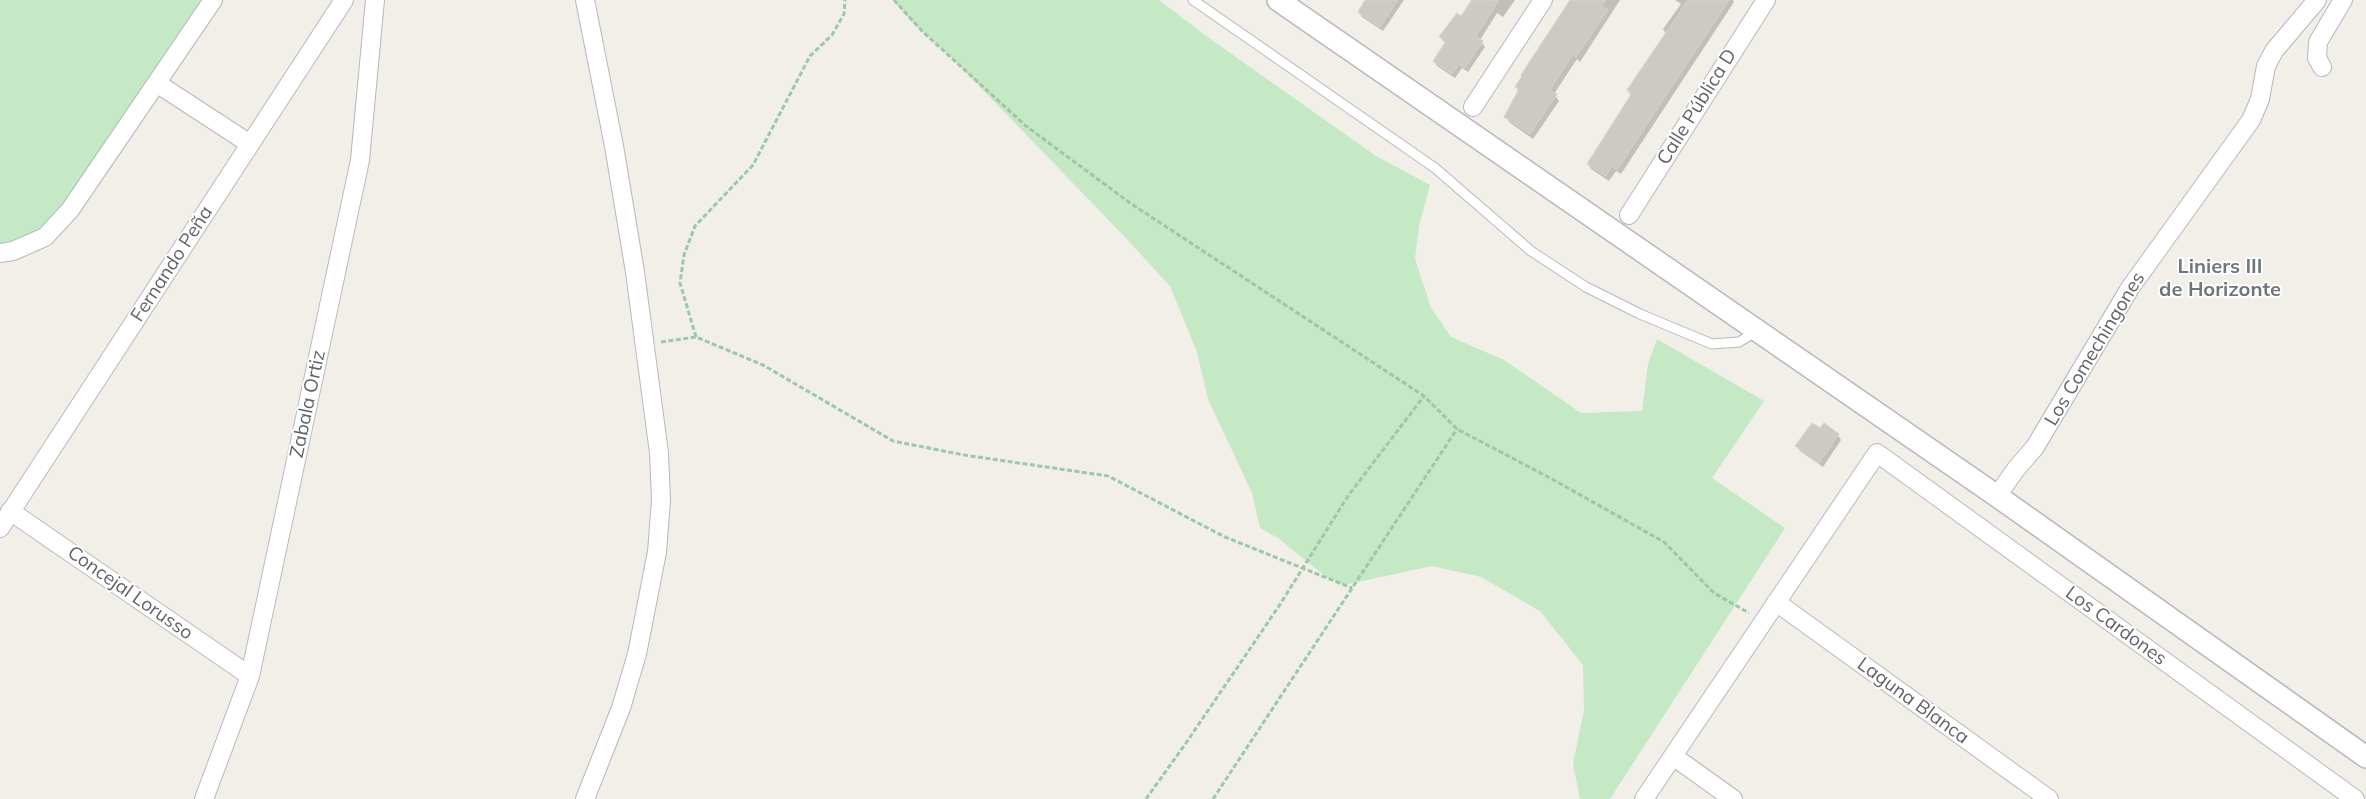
<!DOCTYPE html>
<meta charset="utf-8">
<style>
body{margin:0}
canvas{display:block;background:#f1efe8}
</style>
<canvas width="2366" height="799"></canvas>
<script>
const ctx = document.querySelector('canvas').getContext('2d');
ctx.lineJoin = 'round';
function paint(path, color) { ctx.fillStyle = color; ctx.fill(path, 'evenodd'); }
const toPath = rows => new Path2D(rows.map(r => 'M' + r).join(''));
function trace(path, color, width, dash) { ctx.strokeStyle = color; ctx.lineWidth = width; ctx.lineCap = dash ? 'butt' : 'round'; ctx.setLineDash(dash || []); ctx.stroke(path); }
function label(font, color, halo, rows, align = 'center') {
  ctx.font = font + ' Mulish,sans-serif'; ctx.lineWidth = 4; ctx.setLineDash([]); ctx.textBaseline = 'middle'; ctx.strokeStyle = halo; ctx.fillStyle = color; for (const [text, x, y, turn = 0] of rows) {
    ctx.save(); ctx.translate(x, y); ctx.rotate((+turn || 0) * Math.PI / 180); ctx.textAlign = isNaN(turn) ? turn : align; if (halo) ctx.strokeText(text, 0, 0); ctx.fillText(text, 0, 0); ctx.restore();
  }
}
paint(toPath([
 [0,0,204,0,58,220,32,235,0,244],
 [893,0,1159,0,1209,38,1376,156,1430,185,1419,226,1415,259,1431,308,1451,337,1504,360,1581,413,1642,411,1648,364,1657,339,1764,401,1712,478,1785,528,1610,799,1580,799,1573,764,1584,710,1583,665,1540,611,1481,577,1432,566,1344,585,1326,577,1278,538,1260,528,1252,493,1208,399,1197,352,1170,286,1122,234,953,59,911,21]
]), '#c5e8c5');
paint(toPath([
 [1367,0,1404,0,1383,31,1362,17,1359,12],
 [1473,0,1515,0,1503,17,1497,13,1480,40,1485,47,1468,72,1462,68,1455,78,1437,66,1434,61,1446,44,1440,37,1461,18],
 [1572,0,1620,0,1580,62,1577,59,1554,94,1559,101,1533,139,1509,122,1506,117,1519,92,1516,87],
 [1675,0,1733,0,1734,2,1621,174,1616,171,1609,181,1591,169,1588,164,1631,96,1628,90,1666,34,1663,29,1681,4],
 [1820,430,1838,435,1841,440,1823,467,1800,451,1797,446]
]), '#0003');
const building = toPath([
 [1365,0,1398,0,1380,27,1358,12,1365,0],
 [1472,0,1499,0,1476,36,1483,41,1465,68,1459,64,1452,74,1433,61,1446,41,1439,37,1457,13,1461,16,1472,0],
 [1570,0,1606,0,1602,6,1608,10,1576,57,1573,55,1555,82,1550,90,1557,94,1530,134,1504,117,1519,89,1515,87,1522,76,1521,75,1570,0],
 [1688,0,1729,0,1617,170,1612,166,1606,176,1587,164,1632,93,1627,90,1688,0],
 [1812,423,1820,428,1824,423,1839,434,1819,463,1795,446,1812,423]
]);
paint(building, '#cccac5');
trace(building, '#d6d1c6', 1);
const service = toPath([
 [1193,0,1435,168,1531,251,1586,287,1640,314,1712,344,1739,342,1757,331]
]);
const minor = toPath([
 [585,0,614,146,635,272,659,453,661,500,657,552,637,654,621,708,585,799],
 [2322,67,2317,58,2318,42,2343,0],
 [158,84,250,144],
 [1473,107,1543,0],
 [1629,215,1766,0],
 [0,253,13,251,45,237,70,210,213,0],
 [1997,496,2016,469,2035,447,2130,288,2251,120,2260,99,2266,66,2274,51,2317,0],
 [10,511,250,676],
 [0,528,344,0],
 [1776,602,2049,799],
 [1673,756,1733,799],
 [204,799,250,676,360,160,375,0],
 [1644,799,1877,453,2355,799]
]);
const tertiary = toPath([
 [1278,0,1997,496,2366,757]
]);
trace(service, '#b5b8bc', 11);
trace(minor, '#b5b8bc', 20);
trace(tertiary, '#b5b8bc', 24);
trace(toPath([
 [894,0,922,31,1026,126,1130,203,1424,396,1457,429,1552,479,1664,542,1714,593,1749,613],
 [696,337,680,283,684,255,695,226,753,165,810,56,832,35,844,14,845,0],
 [661,342,696,337,763,365,893,441,964,455,1108,476,1225,537,1352,588],
 [1146,799,1186,743,1279,606,1348,496,1424,396],
 [1213,799,1457,429]
]), '#9cc7a9', 3, [5, 2.5]);
trace(service, '#fff', 9);
trace(minor, '#fff', 18);
trace(tertiary, '#fff', 21);
label('19px', '#5f6368', '#fff', [
 ["Calle Pública D",1697,107,-58],
 ["Fernando Peña",172,264,-57],
 ["Los Comechingones",2095,349,-59],
 ["Zabala Ortiz",308,404,-78],
 ["Concejal Lorusso",130,593,35],
 ["Los Cardones",2116,626,36],
 ["Laguna Blanca",1913,701,36]
]);
label('bold 20px', '#70757a', '#fff', [
 ["Liniers III",2220,267],
 ["de Horizonte",2220,290]
]);
</script>
